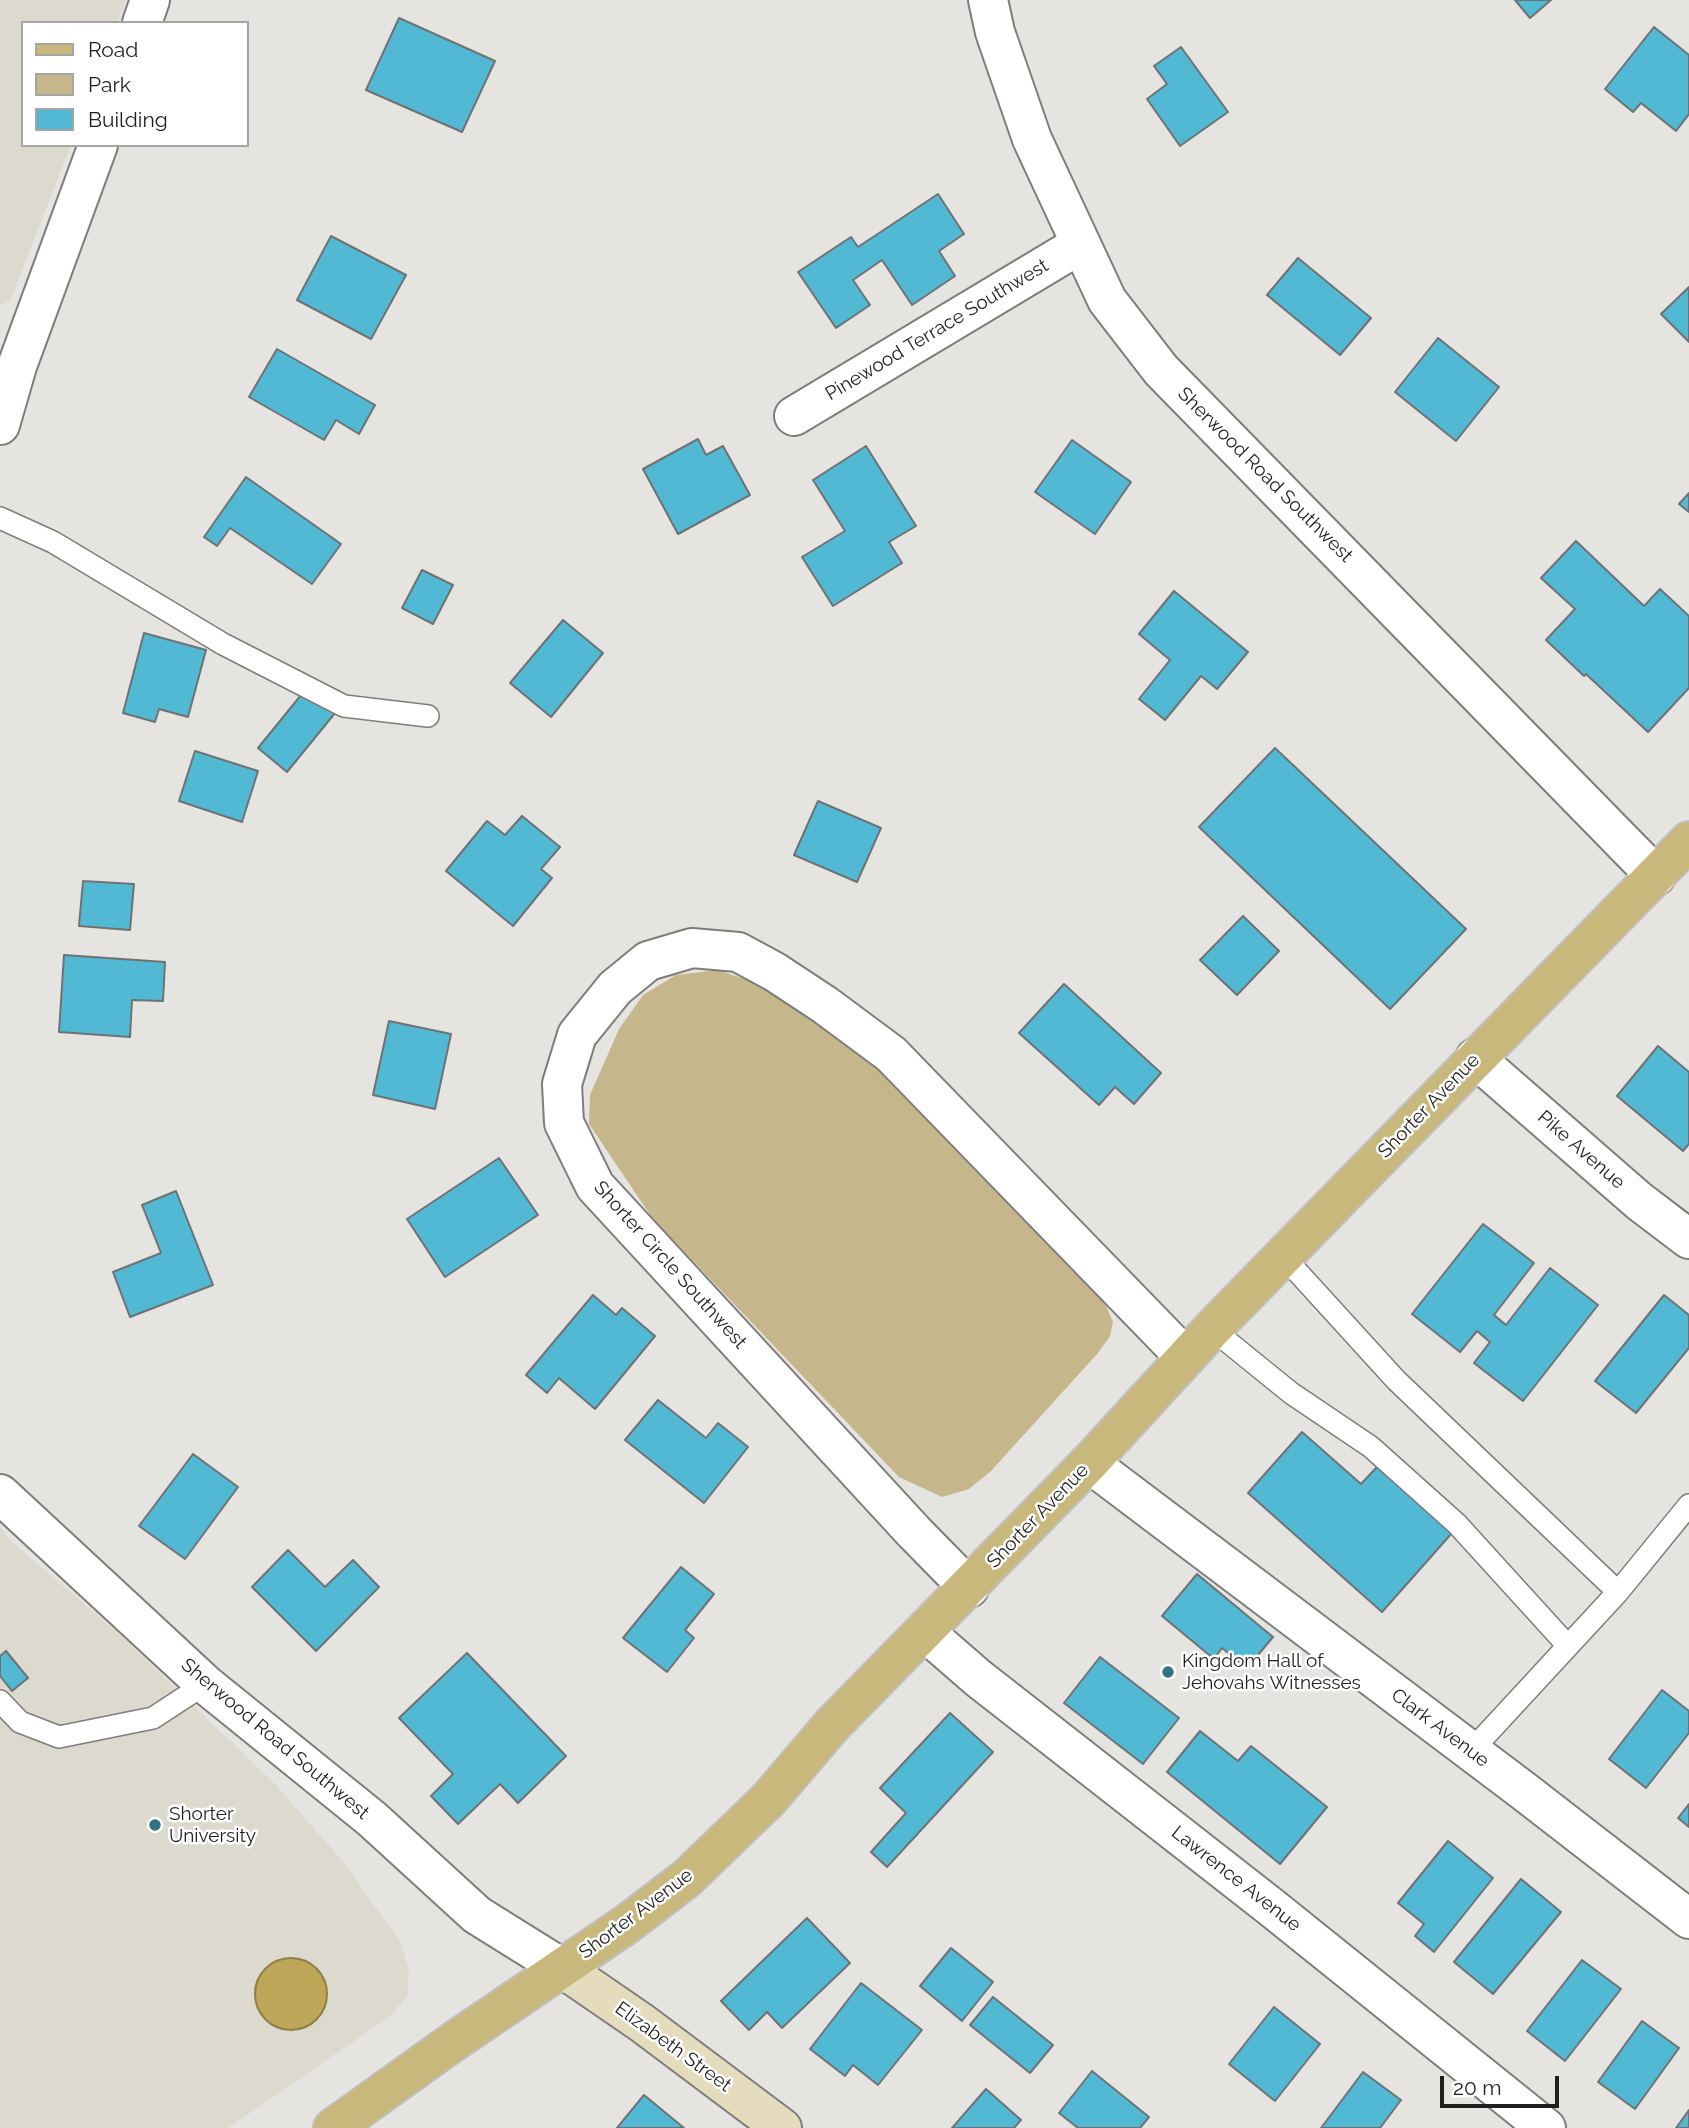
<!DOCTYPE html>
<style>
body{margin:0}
#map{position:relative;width:1689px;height:2128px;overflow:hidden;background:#e5e4e1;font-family:Raleway,sans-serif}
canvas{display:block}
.legend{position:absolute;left:21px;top:21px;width:228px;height:126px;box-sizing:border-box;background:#fff;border:2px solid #a5a5a5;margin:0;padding:9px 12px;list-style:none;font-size:21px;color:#1f1f1d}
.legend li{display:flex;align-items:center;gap:14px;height:35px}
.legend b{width:35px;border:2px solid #a5a5a5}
.scale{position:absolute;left:1440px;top:2076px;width:119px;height:32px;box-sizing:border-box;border:4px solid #1f1f1d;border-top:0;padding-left:9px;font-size:21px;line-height:24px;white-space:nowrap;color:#1f1f1d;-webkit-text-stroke:5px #fff;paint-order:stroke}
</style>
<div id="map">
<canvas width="1689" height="2128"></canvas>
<ul class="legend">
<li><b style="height:9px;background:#c9b87b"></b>Road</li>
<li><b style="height:19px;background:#c5b78b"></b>Park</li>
<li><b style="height:19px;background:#52b9d4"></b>Building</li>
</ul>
<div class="scale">20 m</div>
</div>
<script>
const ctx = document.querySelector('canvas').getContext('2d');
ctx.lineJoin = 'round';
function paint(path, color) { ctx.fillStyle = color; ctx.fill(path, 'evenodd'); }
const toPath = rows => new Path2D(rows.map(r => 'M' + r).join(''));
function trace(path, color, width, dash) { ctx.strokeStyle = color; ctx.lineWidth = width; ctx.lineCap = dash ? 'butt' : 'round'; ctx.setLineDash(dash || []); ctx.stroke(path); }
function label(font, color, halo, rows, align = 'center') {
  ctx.font = font + ' Raleway,sans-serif'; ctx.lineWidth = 5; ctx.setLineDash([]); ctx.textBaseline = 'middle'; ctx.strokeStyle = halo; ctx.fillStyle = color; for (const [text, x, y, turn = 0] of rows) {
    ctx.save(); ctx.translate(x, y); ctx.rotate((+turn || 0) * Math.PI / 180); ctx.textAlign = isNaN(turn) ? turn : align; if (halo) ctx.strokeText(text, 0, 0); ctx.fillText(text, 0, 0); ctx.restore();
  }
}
paint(toPath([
 [0,0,126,0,117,23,23,23,23,145,71,145,10,301,0,305],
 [0,1528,10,1540,119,1634,276,1785,345,1864,401,1943,409,1971,407,1997,389,2017,228,2128,0,2128]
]), '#dcd9ce');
paint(toPath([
 [717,970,758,983,804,1004,869,1060,929,1116,1103,1299,1113,1322,1110,1336,1098,1353,991,1471,969,1489,942,1497,899,1477,653,1219,589,1124,590,1095,619,1029,643,995,676,975]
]), '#c5b78b');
const water = toPath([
 '255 1994a36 36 0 1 1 72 0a36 36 0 1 1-72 0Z'
]);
paint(water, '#bea659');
trace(water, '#8e7e47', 2);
const building = toPath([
 [1515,0,1551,0,1530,18,1515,0],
 [399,18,495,61,462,132,366,90,399,18],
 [1654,27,1689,55,1689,114,1676,131,1641,103,1633,112,1605,89,1654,27],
 [1181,47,1228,112,1180,146,1147,99,1167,84,1154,66,1181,47],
 [938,194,964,234,939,251,955,276,912,305,882,260,853,280,870,305,836,328,798,272,851,237,858,247,938,194],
 [331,236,406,275,371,339,297,300,331,236],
 [1298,258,1371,318,1340,355,1267,295,1298,258],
 [1689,287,1689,342,1661,314,1689,287],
 [1438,338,1499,387,1456,441,1395,392,1438,338],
 [277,349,375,405,359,434,336,420,324,440,249,397,277,349],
 [698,439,706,455,723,446,750,495,678,534,643,469,698,439],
 [1072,440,1131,482,1095,534,1035,492,1072,440],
 [866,446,916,526,889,542,902,563,833,606,802,557,845,531,813,480,866,446],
 [246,477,341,544,312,584,230,528,217,546,204,537,246,477],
 [1689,493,1689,512,1679,504,1689,493],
 [1576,541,1644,606,1660,589,1689,616,1689,688,1648,732,1586,674,1584,676,1546,640,1575,609,1541,578,1576,541],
 [422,570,453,585,433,624,402,608,422,570],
 [1174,591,1248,652,1217,689,1201,676,1165,720,1139,699,1170,660,1139,634,1174,591],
 [563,620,603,653,551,717,510,683,563,620],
 [144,633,206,650,188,717,159,709,155,722,123,713,144,633],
 [310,684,340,707,287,772,258,748,310,684],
 [1275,748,1466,929,1390,1009,1199,827,1275,748],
 [195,751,258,771,242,822,179,801,195,751],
 [818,801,881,828,857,882,794,855,818,801],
 [522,816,560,847,541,869,552,878,513,926,446,871,487,821,505,835,522,816],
 [83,881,134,884,130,930,79,926,83,881],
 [1243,916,1279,951,1237,995,1200,960,1243,916],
 [64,955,165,962,163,1001,132,1000,130,1037,59,1032,64,955],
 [1064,984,1161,1073,1134,1104,1115,1087,1099,1105,1019,1033,1064,984],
 [389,1021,451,1034,435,1109,373,1095,389,1021],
 [1658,1046,1689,1072,1689,1144,1683,1151,1617,1096,1658,1046],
 [499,1158,538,1215,445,1277,407,1219,499,1158],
 [176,1191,213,1285,130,1317,113,1272,161,1253,142,1205,176,1191],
 [1483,1224,1534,1263,1494,1315,1506,1325,1550,1268,1598,1305,1523,1401,1474,1363,1490,1342,1477,1331,1460,1352,1412,1314,1483,1224],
 [593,1295,616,1315,622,1308,655,1336,595,1409,559,1378,547,1393,526,1375,593,1295],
 [1664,1295,1689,1315,1689,1348,1636,1413,1595,1381,1664,1295],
 [658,1400,706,1438,718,1423,748,1447,704,1503,625,1440,658,1400],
 [1302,1432,1361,1484,1377,1467,1452,1533,1382,1612,1248,1493,1302,1432],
 [193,1454,238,1487,185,1559,139,1526,193,1454],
 [288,1550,325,1587,353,1560,379,1587,316,1651,252,1587,288,1550],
 [681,1567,714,1594,685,1630,694,1638,667,1672,623,1638,681,1567],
 [1197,1574,1273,1637,1247,1668,1222,1648,1214,1659,1162,1616,1197,1574],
 [6,1651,28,1678,12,1691,0,1676,0,1656,6,1651],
 [467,1653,566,1756,518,1803,500,1784,458,1824,431,1796,453,1774,399,1718,467,1653],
 [1100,1657,1179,1718,1143,1764,1064,1703,1100,1657],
 [1662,1690,1689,1711,1689,1733,1646,1788,1609,1759,1662,1690],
 [950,1713,993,1752,887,1867,871,1852,906,1813,880,1788,950,1713],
 [1200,1731,1238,1761,1251,1746,1327,1807,1280,1864,1167,1772,1200,1731],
 [1689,1804,1689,1827,1678,1818,1689,1804],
 [1448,1841,1493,1878,1434,1952,1415,1936,1424,1924,1398,1903,1448,1841],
 [1521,1879,1561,1912,1493,1994,1454,1962,1521,1879],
 [807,1918,850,1963,782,2028,767,2012,749,2030,721,2001,807,1918],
 [951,1948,993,1982,962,2021,920,1986,951,1948],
 [1582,1960,1621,1989,1565,2061,1527,2031,1582,1960],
 [861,1983,922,2030,878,2085,853,2065,845,2076,810,2049,861,1983],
 [993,1997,1053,2045,1030,2073,970,2025,993,1997],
 [1274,2007,1320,2044,1275,2101,1229,2064,1274,2007],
 [1642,2021,1679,2048,1635,2109,1598,2082,1642,2021],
 [1092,2071,1149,2117,1140,2128,1078,2128,1059,2113,1092,2071],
 [1363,2072,1401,2100,1380,2128,1321,2128,1363,2072],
 [986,2089,1021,2120,1014,2128,952,2128,986,2089],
 [644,2095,684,2128,617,2128,644,2095],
 [1689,2110,1689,2128,1676,2128,1689,2110]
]);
paint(building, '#52b9d4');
trace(building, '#6f7274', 2);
const lane = toPath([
 [0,518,53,542,223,644,344,706,428,716],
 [1283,1256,1396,1380,1618,1592],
 [1212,1329,1291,1393,1371,1447,1457,1524,1568,1646],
 [0,1701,20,1722,59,1737,153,1718,205,1684],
 [1471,1751,1618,1592,1689,1505]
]);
const street = toPath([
 [988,0,995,32,1032,139,1107,300,1161,370,1656,876],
 [142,23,150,0],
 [794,416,1081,244],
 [0,425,17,366,98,145],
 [1475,1058,1639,1201,1689,1239],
 [1089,1463,1525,1792,1689,1919],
 [0,1494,205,1684,372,1819,477,1915,562,1968],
 [969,1588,914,1532,595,1186,564,1123,562,1084,577,1035,615,988,648,961,692,948,738,952,775,972,825,1005,891,1054,1185,1357],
 [925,1632,978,1678,1271,1907,1546,2128]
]);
const secondary = toPath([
 [562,1968,642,2023,782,2128]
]);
const primary = toPath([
 [333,2128,453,2042,627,1924,687,1878,769,1799,832,1725,1089,1463,1212,1329,1689,841]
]);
trace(lane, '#7e7d7a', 24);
trace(street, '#7e7d7a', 42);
trace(secondary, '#7e7d7a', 42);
trace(primary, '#c0c0c0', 42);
trace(lane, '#fff', 21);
trace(street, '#fff', 38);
trace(secondary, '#e4dcbd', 38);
trace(primary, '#c9b87b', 38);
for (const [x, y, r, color] of [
 [1168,1672,7,"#307384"],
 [155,1825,7,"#307384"]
]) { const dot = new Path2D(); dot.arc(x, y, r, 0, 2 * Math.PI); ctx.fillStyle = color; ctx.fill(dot); trace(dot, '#fff', 2.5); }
label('19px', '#1f1f1d', '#fff', [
 ["Pinewood Terrace Southwest",937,330,-31],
 ["Sherwood Road Southwest",1265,475,45],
 ["Shorter Avenue",1429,1106,-46],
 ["Pike Avenue",1581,1150,41],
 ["Shorter Circle Southwest",670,1265,48],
 ["Shorter Avenue",1038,1516,-46],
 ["Clark Avenue",1440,1728,37],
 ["Sherwood Road Southwest",275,1739,40],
 ["Lawrence Avenue",1236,1879,38],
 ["Shorter Avenue",636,1914,-37],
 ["Elizabeth Street",673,2047,36]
]);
label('19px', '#1f1f1d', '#fff', [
 ["Kingdom Hall of",1182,1661],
 ["Jehovahs Witnesses",1182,1683],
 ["Shorter",169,1814],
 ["University",169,1836]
], 'left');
</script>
